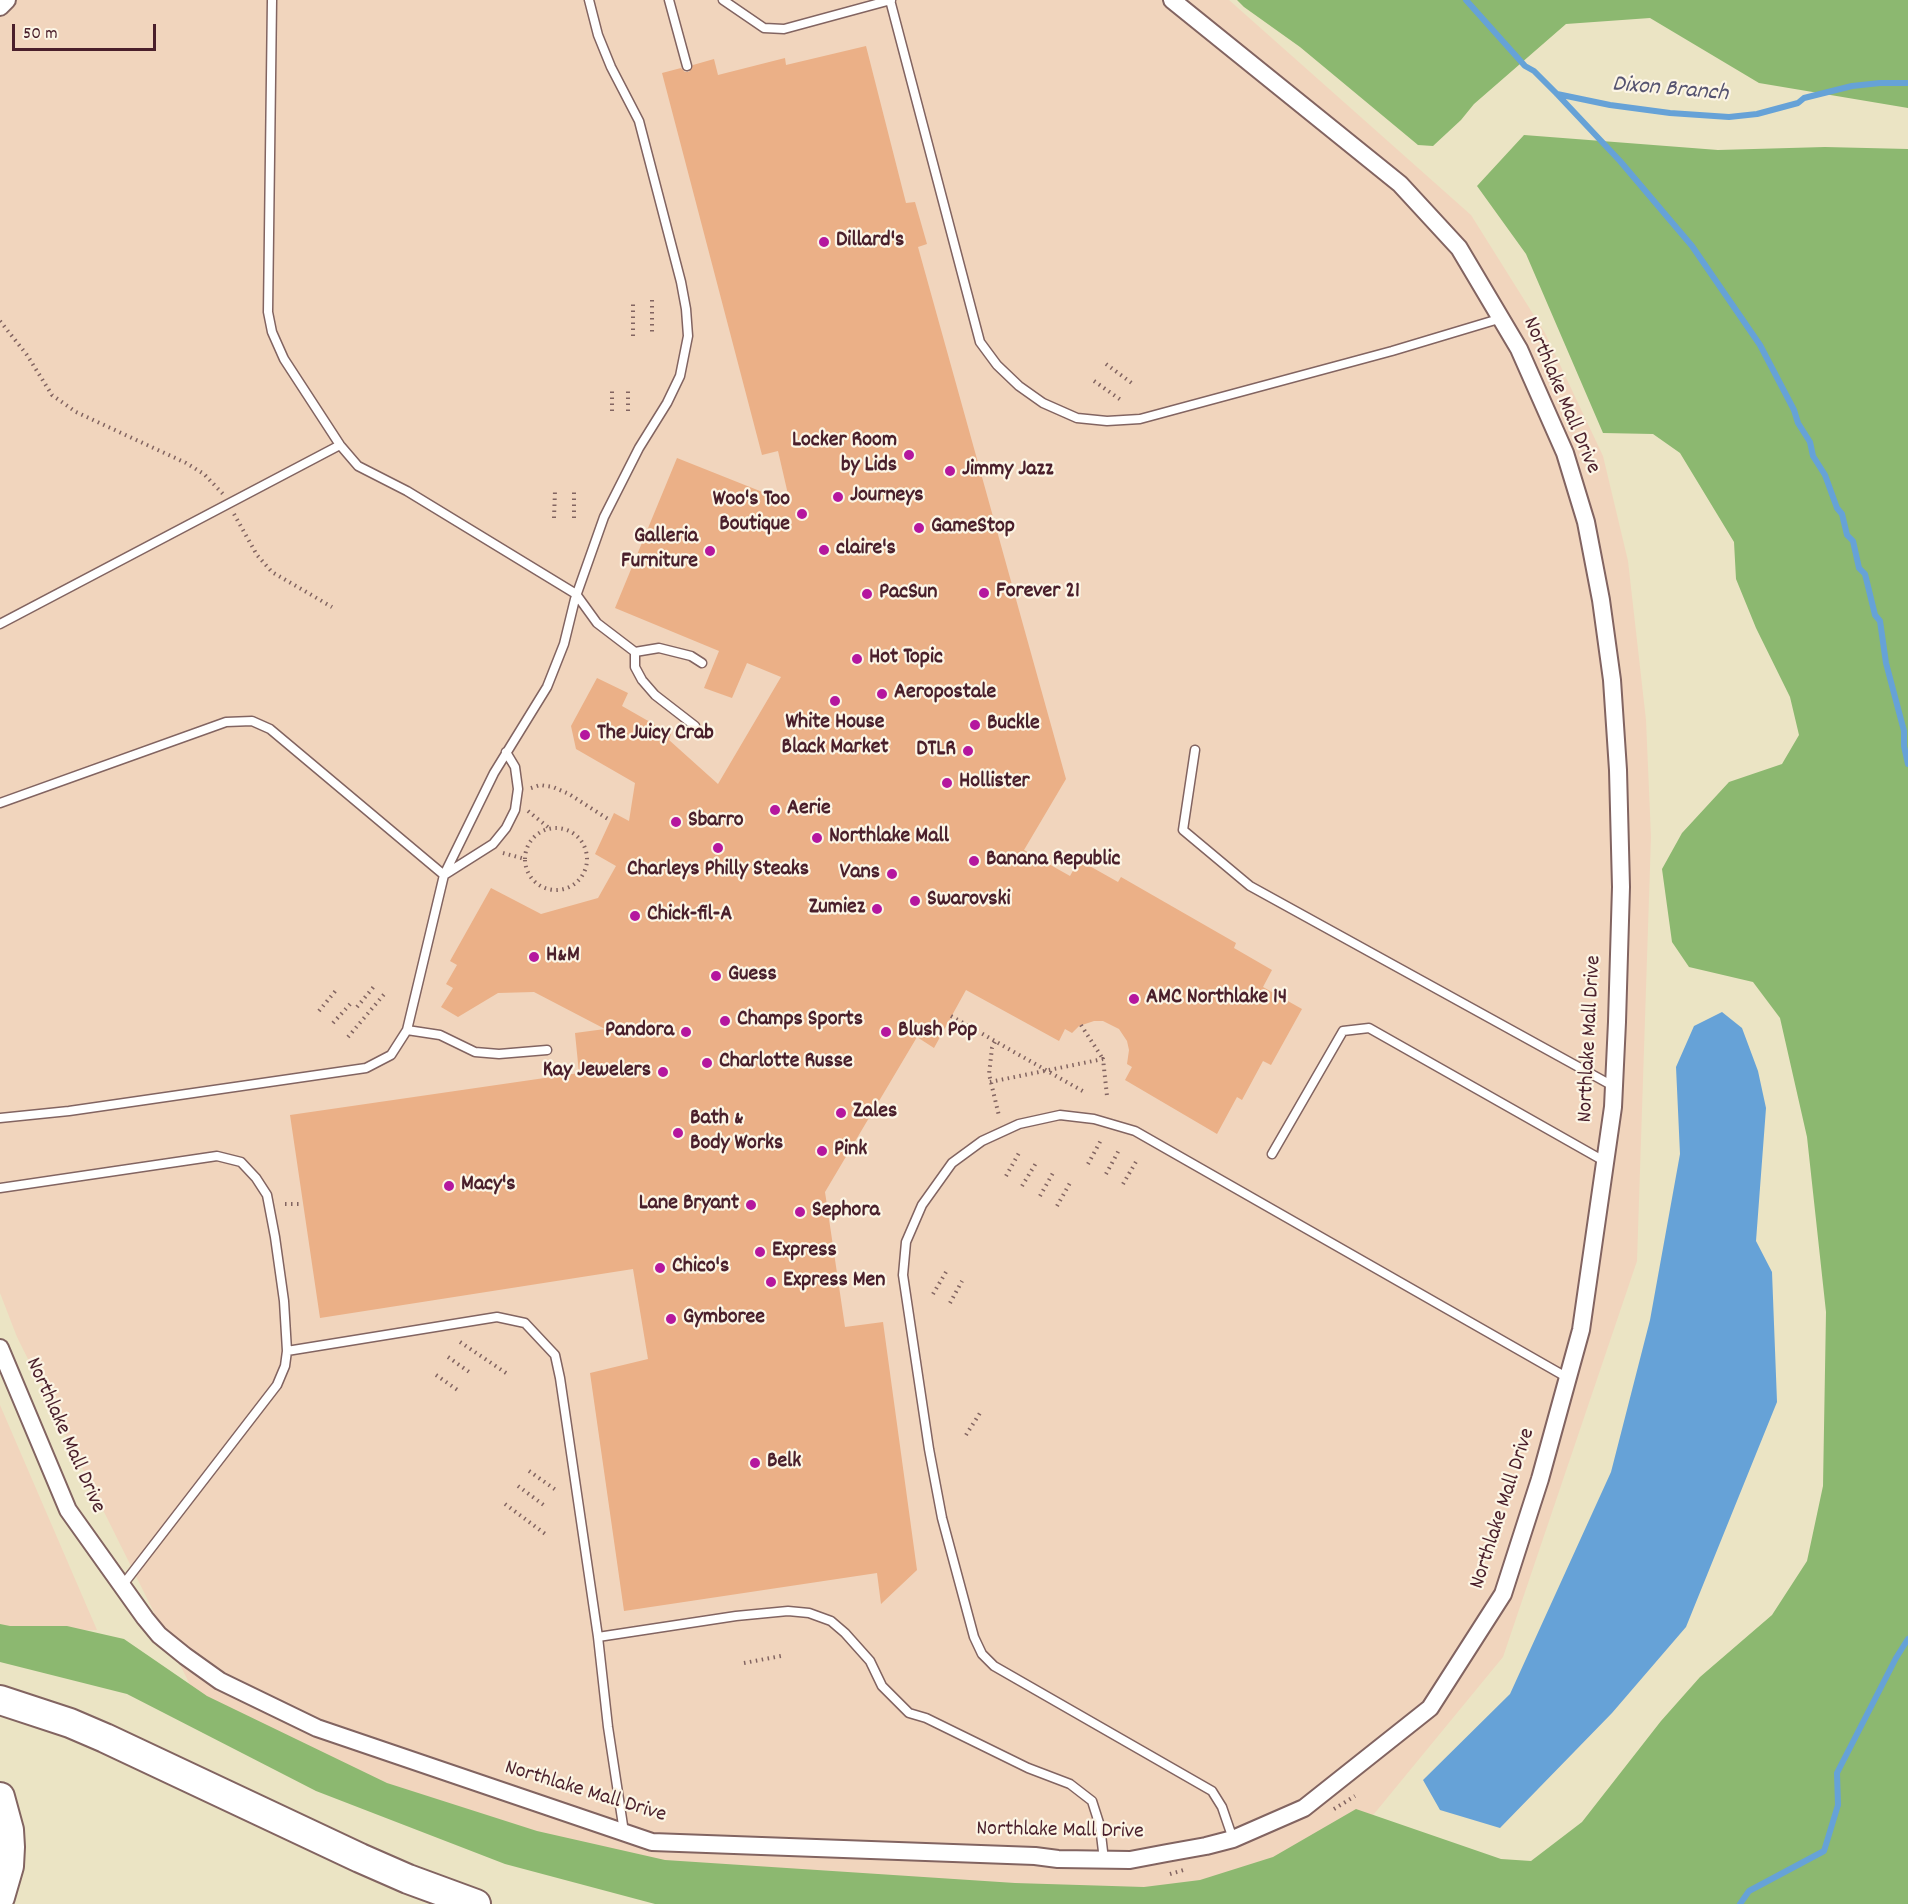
<!DOCTYPE html>
<style>
body{margin:0}
#map{position:relative;width:1908px;height:1904px;overflow:hidden;background:#ebe4c4;font-family:Dekko,sans-serif}
canvas{display:block}
.scale{position:absolute;left:12px;top:24px;width:144px;height:27px;box-sizing:border-box;border:3px solid #4a1f2b;border-top:0;padding-left:8px;font-size:18px;line-height:21px;white-space:nowrap;color:#4a1f2b;-webkit-text-stroke:4px #fcf5e5;paint-order:stroke}
</style>
<div id="map">
<canvas width="1908" height="1904"></canvas>
<div class="scale">50 m</div>
</div>
<script>
const ctx = document.querySelector('canvas').getContext('2d');
ctx.lineJoin = 'round';
function paint(path, color) { ctx.fillStyle = color; ctx.fill(path, 'evenodd'); }
const toPath = rows => new Path2D(rows.map(r => 'M' + r).join(''));
function trace(path, color, width, dash) { ctx.strokeStyle = color; ctx.lineWidth = width; ctx.lineCap = dash ? 'butt' : 'round'; ctx.setLineDash(dash || []); ctx.stroke(path); }
function label(font, color, halo, rows, align = 'center') {
  ctx.font = font + ' Dekko,sans-serif'; ctx.lineWidth = 4.5; ctx.setLineDash([]); ctx.textBaseline = 'middle'; ctx.strokeStyle = halo; ctx.fillStyle = color; for (const [text, x, y, turn = 0] of rows) {
    ctx.save(); ctx.translate(x, y); ctx.rotate((+turn || 0) * Math.PI / 180); ctx.textAlign = isNaN(turn) ? turn : align; if (halo) ctx.strokeText(text, 0, 0); ctx.fillText(text, 0, 0); ctx.restore();
  }
}
paint(toPath([
 [0,0,1229,0,1471,215,1545,333,1603,456,1628,561,1646,720,1651,837,1637,1261,1503,1657,1300,1904,644,1874,212,1729,17,1337,0,1293],
 [0,1405,97,1630,0,1632]
]), '#f1d5bd');
paint(toPath([
 [1237,0,1908,0,1908,108,1759,83,1650,18,1566,24,1474,104,1461,120,1433,146,1418,145,1300,47,1244,7],
 [1524,135,1718,150,1825,147,1908,149,1908,1904,655,1904,505,1864,316,1791,127,1694,0,1662,0,1624,10,1626,67,1626,124,1639,207,1696,387,1783,537,1831,665,1860,1015,1883,1144,1887,1200,1880,1273,1857,1356,1809,1501,1859,1531,1861,1582,1822,1661,1721,1700,1677,1772,1615,1807,1561,1823,1486,1826,1312,1807,1137,1780,1018,1753,982,1689,967,1672,942,1662,869,1682,833,1729,782,1782,764,1799,735,1790,697,1756,628,1736,579,1734,542,1680,453,1653,434,1603,433,1526,254,1477,186]
]), '#8cb870');
paint(toPath([
 [1722,1012,1742,1028,1758,1071,1766,1108,1756,1241,1772,1272,1777,1402,1686,1627,1612,1713,1500,1828,1440,1810,1423,1780,1510,1694,1611,1472,1650,1320,1680,1154,1676,1067,1694,1026]
]), '#66a2d7');
trace(toPath([
 [1466,0,1525,66,1534,71,1557,94,1620,161,1692,246,1760,345,1794,410,1798,423,1810,442,1813,456,1825,475,1837,508,1842,514,1847,535,1853,541,1859,568,1865,574,1875,615,1880,621,1886,663,1904,731,1904,746,1908,764],
 [1557,94,1610,105,1670,113,1729,117,1757,114,1798,103,1804,98,1852,86,1880,83,1908,83],
 [1740,1904,1749,1891,1824,1851,1838,1805,1837,1773,1896,1658,1908,1639]
]), '#66a2d7', 6);
paint(toPath([
 [866,46,906,203,915,202,927,244,918,247,1066,779,1024,850,1070,876,1079,860,1118,882,1121,877,1236,943,1234,948,1272,970,1263,987,1302,1009,1271,1065,1263,1061,1242,1100,1237,1097,1217,1134,1125,1080,1132,1067,1127,1064,1129,1050,1127,1041,1119,1029,1103,1021,1094,1021,1079,1026,1072,1033,1065,1029,1059,1041,966,990,934,1048,917,1037,825,1192,845,1327,883,1322,917,1570,881,1604,877,1573,624,1611,590,1373,648,1359,633,1269,320,1318,290,1115,579,1073,575,1033,605,1029,534,992,498,993,458,1017,441,1007,453,988,446,984,457,965,450,961,491,888,541,914,598,898,616,866,595,854,614,813,629,821,635,783,576,749,571,726,597,678,628,693,622,706,671,734,669,740,718,784,781,677,747,663,732,698,704,688,719,651,615,608,677,458,790,503,778,451,762,455,662,73,681,68,685,72,689,72,693,65,714,59,718,75,785,58,786,65]
]), '#ebb087');
const lane = toPath([
 [272,0,268,312,272,332,284,359,340,445,358,466,407,491,576,594,597,623,635,652,659,648,691,656,702,663],
 [669,0,687,66],
 [723,0,764,28,784,29,891,0],
 [890,0,980,342,997,365,1019,386,1043,403,1077,418,1107,421,1140,419,1392,351,1502,318],
 [0,624,340,445],
 [635,652,635,667,642,680,655,695,695,726],
 [1195,750,1183,830,1250,886,1613,1086],
 [0,803,226,722,252,721,270,729,444,875,493,844,506,828,515,810,518,789,515,767,506,752],
 [407,1030,440,1035,475,1052,499,1054,547,1050],
 [0,1118,69,1111,366,1068,391,1055,407,1030,444,875,494,773,547,687,564,644,575,599,604,517,639,448,667,403,680,376,688,336,686,309,681,282,639,121,611,67,598,35,589,0],
 [1272,1154,1343,1031,1369,1028,1604,1161],
 [0,1188,217,1156,241,1162,256,1178,267,1195,275,1237,284,1301,287,1351,285,1366,277,1385,122,1586],
 [287,1351,497,1317,525,1323,555,1355,560,1378,598,1637],
 [624,1832,608,1727,598,1637,736,1616,788,1611,809,1613,831,1621,845,1633,870,1661,882,1686,909,1713,926,1718,1028,1768,1070,1784,1092,1801,1100,1826,1104,1860],
 [1233,1839,1222,1807,1212,1791,994,1666,982,1654,974,1637,942,1518,929,1449,903,1275,906,1242,922,1205,952,1163,982,1141,1019,1124,1060,1115,1094,1119,1135,1131,1568,1378]
]);
const street = toPath([
 [0,7,7,0],
 [0,1348,68,1510,145,1618,159,1635,185,1656,220,1681,317,1728,652,1842,1035,1856,1058,1859,1130,1860,1167,1853,1206,1846,1233,1839,1304,1808,1430,1708,1503,1594,1540,1479,1581,1330,1613,1107,1617,1022,1621,887,1618,770,1612,680,1601,600,1586,522,1565,453,1519,349,1459,248,1400,184,1172,0]
]);
const highway = toPath([
 [0,1700,70,1723,105,1738,360,1858,408,1879,476,1904],
 [0,1797,9,1830,10,1847,9,1866,0,1897]
]);
trace(lane, '#826461', 11);
trace(street, '#826461', 20);
trace(highway, '#826461', 32);
trace(toPath([
 [652,300,652,336],
 [0,321,27,355,52,395,76,412,186,463,204,474,223,494],
 [633,336,633,300],
 [1106,364,1133,384],
 [1094,381,1121,400],
 [612,411,612,388],
 [628,411,628,388],
 [234,514,257,555,272,572,332,607],
 [554,518,555,491],
 [574,518,574,491],
 [531,788,540,785,553,787,569,794,611,821],
 [528,811,549,828],
 '525 859a31 31 0 1 1 62 0a31 31 0 1 1-62 0Z',
 [503,853,525,859],
 [357,1007,376,984],
 [319,1011,337,989],
 [951,1016,1086,1093],
 [333,1023,352,1002],
 [1081,1025,1103,1059],
 [348,1037,386,992],
 [995,1042,992,1048,989,1074,999,1116],
 [990,1082,1103,1059,1107,1096],
 [1088,1164,1101,1140],
 [1106,1174,1119,1150],
 [1006,1176,1019,1153],
 [1123,1184,1137,1160],
 [1022,1186,1036,1163],
 [1040,1196,1053,1173],
 [285,1204,303,1204],
 [1057,1206,1070,1183],
 [933,1294,946,1272],
 [950,1303,962,1281],
 [460,1342,509,1375],
 [448,1357,472,1374],
 [436,1375,459,1391],
 [966,1435,980,1413],
 [529,1471,556,1490],
 [518,1486,545,1506],
 [505,1504,548,1536],
 [744,1663,781,1656],
 [1334,1809,1355,1796],
 [1170,1874,1187,1869]
]), '#826461', 4, [1.5, 4.5]);
trace(lane, '#fff', 8);
trace(street, '#fff', 16);
trace(highway, '#fff', 28);
for (const [x, y, r, color] of [
 [824,242,6,"#b5179e"],
 [909,455,6,"#b5179e"],
 [950,471,6,"#b5179e"],
 [838,497,6,"#b5179e"],
 [802,514,6,"#b5179e"],
 [919,528,6,"#b5179e"],
 [824,550,6,"#b5179e"],
 [710,551,6,"#b5179e"],
 [984,593,6,"#b5179e"],
 [867,594,6,"#b5179e"],
 [857,659,6,"#b5179e"],
 [882,694,6,"#b5179e"],
 [835,701,6,"#b5179e"],
 [975,725,6,"#b5179e"],
 [585,735,6,"#b5179e"],
 [968,751,6,"#b5179e"],
 [947,783,6,"#b5179e"],
 [775,810,6,"#b5179e"],
 [676,822,6,"#b5179e"],
 [817,838,6,"#b5179e"],
 [718,848,6,"#b5179e"],
 [974,861,6,"#b5179e"],
 [892,874,6,"#b5179e"],
 [915,901,6,"#b5179e"],
 [877,909,6,"#b5179e"],
 [635,916,6,"#b5179e"],
 [534,957,6,"#b5179e"],
 [716,976,6,"#b5179e"],
 [1134,999,6,"#b5179e"],
 [725,1021,6,"#b5179e"],
 [686,1032,6,"#b5179e"],
 [886,1032,6,"#b5179e"],
 [707,1063,6,"#b5179e"],
 [663,1072,6,"#b5179e"],
 [841,1113,6,"#b5179e"],
 [678,1133,6,"#b5179e"],
 [822,1151,6,"#b5179e"],
 [449,1186,6,"#b5179e"],
 [751,1205,6,"#b5179e"],
 [800,1212,6,"#b5179e"],
 [760,1252,6,"#b5179e"],
 [660,1268,6,"#b5179e"],
 [771,1282,6,"#b5179e"],
 [671,1319,6,"#b5179e"],
 [755,1463,6,"#b5179e"]
]) { const dot = new Path2D(); dot.arc(x, y, r, 0, 2 * Math.PI); ctx.fillStyle = color; ctx.fill(dot); trace(dot, '#fcf5e5', 2); }
label('bold 22px', '#4a1f2b', '#fcf5e5', [
 ["Dillard's",836,242],
 ["Locker Room",897,442,"right"],
 ["by Lids",897,467,"right"],
 ["Jimmy Jazz",962,471],
 ["Journeys",850,497],
 ["Woo's Too",790,501,"right"],
 ["Boutique",790,526,"right"],
 ["GameStop",931,528],
 ["Galleria",698,538,"right"],
 ["Furniture",698,563,"right"],
 ["claire's",836,550],
 ["Forever 21",996,593],
 ["PacSun",879,594],
 ["Hot Topic",869,659],
 ["Aeropostale",894,694],
 ["White House",835,724,"center"],
 ["Black Market",835,749,"center"],
 ["Buckle",987,725],
 ["The Juicy Crab",597,735],
 ["DTLR",956,751,"right"],
 ["Hollister",959,783],
 ["Aerie",787,810],
 ["Sbarro",688,822],
 ["Northlake Mall",829,838],
 ["Banana Republic",986,861],
 ["Charleys Philly Steaks",718,871,"center"],
 ["Vans",880,874,"right"],
 ["Swarovski",927,901],
 ["Zumiez",865,909,"right"],
 ["Chick-fil-A",647,916],
 ["H&M",546,957],
 ["Guess",728,976],
 ["AMC Northlake 14",1146,999],
 ["Champs Sports",737,1021],
 ["Pandora",674,1032,"right"],
 ["Blush Pop",898,1032],
 ["Charlotte Russe",719,1063],
 ["Kay Jewelers",651,1072,"right"],
 ["Zales",853,1113],
 ["Bath &",690,1120],
 ["Body Works",690,1145],
 ["Pink",834,1151],
 ["Macy's",461,1186],
 ["Lane Bryant",739,1205,"right"],
 ["Sephora",812,1212],
 ["Express",772,1252],
 ["Chico's",672,1268],
 ["Express Men",783,1282],
 ["Gymboree",683,1319],
 ["Belk",767,1463]
], 'left');
label('22px', '#4a1f2b', '#fcf5e5', [
 ["Northlake Mall Drive",1560,396,67],
 ["Northlake Mall Drive",1591,1039,-87],
 ["Northlake Mall Drive",64,1436,66],
 ["Northlake Mall Drive",1504,1509,-72],
 ["Northlake Mall Drive",585,1793,17],
 ["Northlake Mall Drive",1060,1832,1]
]);
label('italic 24px', '#555370', '#fcf5e5', [
 ["Dixon Branch",1670,91,5]
]);
</script>
